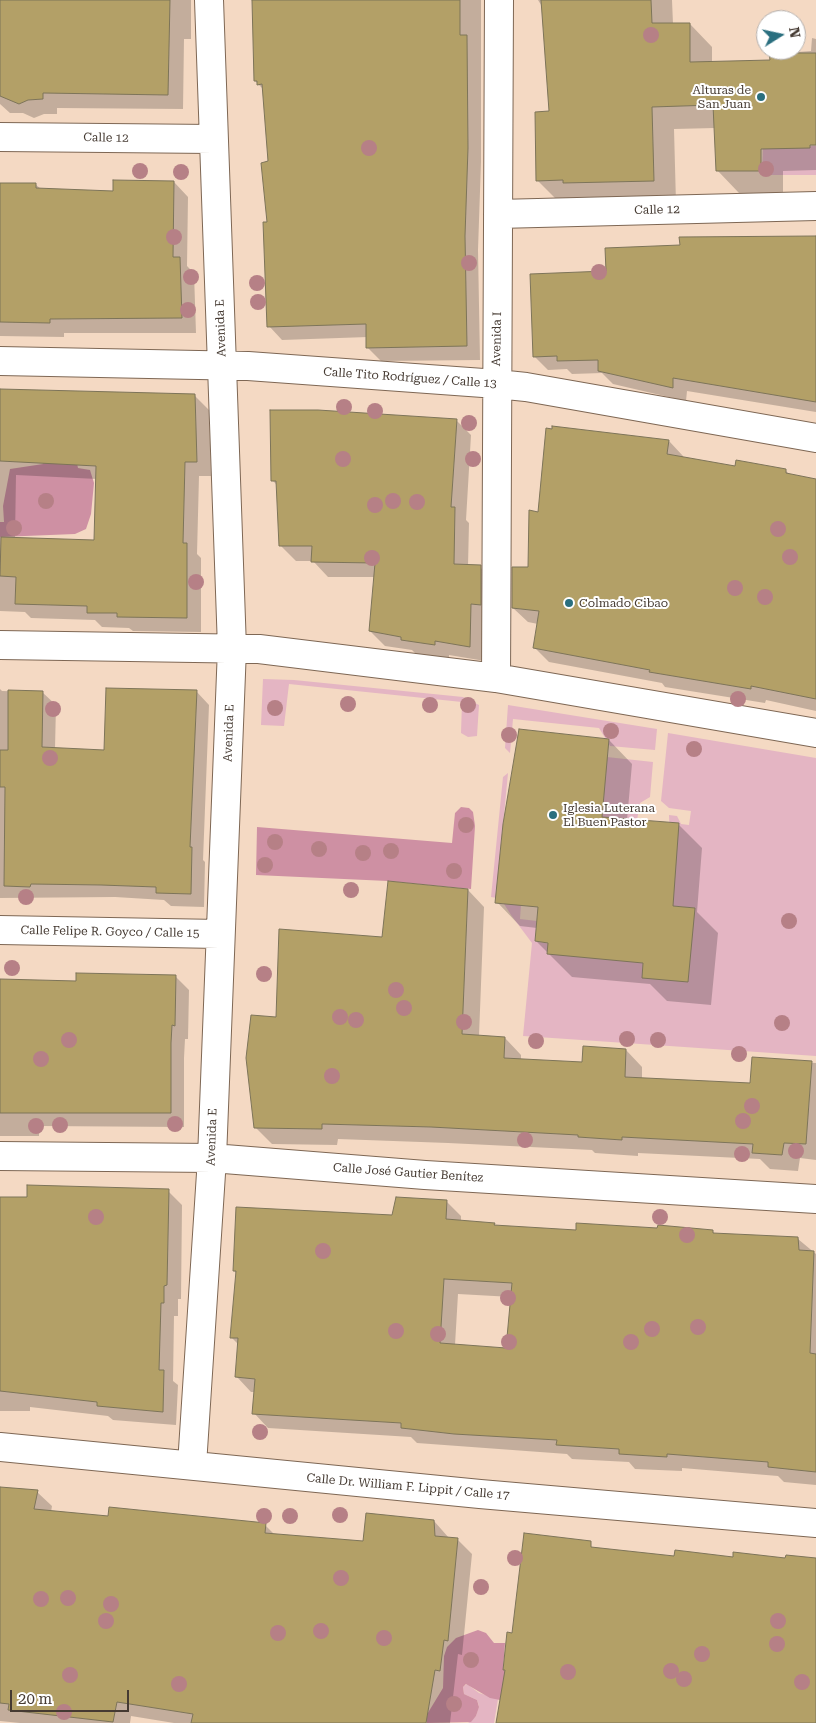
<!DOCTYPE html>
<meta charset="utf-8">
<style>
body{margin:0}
#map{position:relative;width:816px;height:1723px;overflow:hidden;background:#f4d9c3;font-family:"Roboto Serif",serif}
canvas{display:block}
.north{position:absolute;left:756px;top:10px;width:50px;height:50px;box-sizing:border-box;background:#fff;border:1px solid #b5b0ad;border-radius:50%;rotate:80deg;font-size:14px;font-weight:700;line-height:20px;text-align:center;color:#453a32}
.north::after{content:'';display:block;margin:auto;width:18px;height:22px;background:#2a6f7f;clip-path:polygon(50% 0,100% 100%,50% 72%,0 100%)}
.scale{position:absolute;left:10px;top:1690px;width:119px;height:22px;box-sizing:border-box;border:2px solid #453a32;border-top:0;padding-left:6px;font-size:15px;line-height:18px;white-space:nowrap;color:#453a32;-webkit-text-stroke:4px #fff;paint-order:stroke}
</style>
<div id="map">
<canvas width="816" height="1723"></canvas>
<div class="north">N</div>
<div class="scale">20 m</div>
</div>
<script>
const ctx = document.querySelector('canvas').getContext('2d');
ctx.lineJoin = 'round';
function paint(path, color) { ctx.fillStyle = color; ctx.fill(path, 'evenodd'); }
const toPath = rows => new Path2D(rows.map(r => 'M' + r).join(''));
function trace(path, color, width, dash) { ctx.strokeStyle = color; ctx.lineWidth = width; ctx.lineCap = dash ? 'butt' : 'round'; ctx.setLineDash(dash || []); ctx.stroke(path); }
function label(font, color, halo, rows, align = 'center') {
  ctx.font = font + ' "Roboto Serif",serif'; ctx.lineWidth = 4; ctx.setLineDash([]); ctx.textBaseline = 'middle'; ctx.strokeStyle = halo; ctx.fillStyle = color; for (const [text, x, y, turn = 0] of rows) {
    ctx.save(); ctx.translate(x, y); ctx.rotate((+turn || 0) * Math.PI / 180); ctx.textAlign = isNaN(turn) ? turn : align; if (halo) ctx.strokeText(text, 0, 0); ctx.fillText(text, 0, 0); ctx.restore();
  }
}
paint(toPath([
 [816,146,816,175,762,175,763,147],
 [263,679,294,680,463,697,479,705,477,736,468,737,461,733,462,702,289,684,284,726,261,725],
 [508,705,657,729,655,750,610,746,599,728,513,719,510,753,505,748],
 [668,733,816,758,816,1056,523,1036,532,943,511,915,504,904,503,899,491,897,503,777,508,773,500,857,521,905,520,919,537,921,535,941,643,963,642,978,695,908,673,906,669,815,677,816,681,824,689,825,691,811,669,808,661,801],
 [607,757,653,762,650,797,640,803,637,820,629,819,598,856],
 [467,1684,479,1693,498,1699,494,1723,468,1723,476,1716,479,1706,477,1700,464,1694,463,1687]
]), '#e4b5c3');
paint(toPath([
 [75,454,78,468,90,470,94,483,91,514,86,529,75,534,0,537,0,522,4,522,3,506,10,469,43,464,47,455],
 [461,807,469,808,473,812,475,826,471,889,388,881,256,875,257,827,452,843,455,813],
 [478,1630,486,1633,494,1643,505,1643,503,1670,534,1674,500,1700,490,1698,466,1684,463,1687,464,1694,477,1700,479,1707,476,1716,471,1722,427,1723,426,1716,443,1688,444,1656,447,1647,456,1638]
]), '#ce90a3');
paint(toPath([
 [0,0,191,0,191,39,184,39,183,109,57,108,57,114,44,114,34,118,23,113,10,113,0,104],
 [253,0,481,0,481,162,478,250,480,360,381,361,368,348,368,337,282,340,269,326,269,163,263,89,255,81],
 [538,0,672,0,673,24,690,24,712,47,712,63,771,62,771,54,811,51,812,38,816,39,816,170,783,171,783,193,739,193,717,170,715,128,674,129,676,203,560,203,537,180,550,112,543,8],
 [174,182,188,197,187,266,194,273,196,333,64,333,64,337,0,336,0,184,35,184,41,189,115,192],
 [816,237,816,412,687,391,686,401,613,384,602,373,572,374,567,369,548,370,534,356,607,272,681,246],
 [195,396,209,410,211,476,199,476,197,554,201,558,201,632,133,631,129,628,102,627,95,620,31,618,25,612,0,611,0,402],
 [16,475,97,479,95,541,15,539],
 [456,420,471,435,466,520,469,523,468,566,480,567,495,582,485,661,449,655,449,659,417,655,412,650,385,646,370,631,375,577,328,577,313,561,296,561,281,546,277,485,272,480],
 [669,441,683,456,683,458,736,467,786,471,790,475,816,480,816,711,766,700,765,703,665,687,662,683,549,662,534,647,538,624,528,622,513,608,529,568,539,513],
 [0,689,2,691,42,692,56,705,55,749,106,751,196,691,209,705,203,860,205,862,204,907,171,906,164,900,115,897,0,898],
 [609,740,632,764,627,820,678,824,702,848,697,912,718,933,711,1005,667,1001,650,984,572,977,536,941,537,928,520,926,497,902],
 [468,890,484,907,479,1036,505,1038,521,1055,521,1060,583,1063,626,1050,642,1067,642,1079,751,1085,753,1059,816,1063,816,1160,800,1158,798,1171,770,1169,760,1159,638,1153,638,1156,595,1153,592,1150,448,1143,338,1139,337,1145,272,1144,255,1127,277,1018,383,939],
 [175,976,189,990,188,1039,185,1039,184,1058,184,1127,39,1126,39,1136,0,1136,0,981,77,982],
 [168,1191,182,1205,181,1299,178,1299,178,1316,174,1316,173,1381,178,1385,176,1425,113,1420,108,1416,30,1407,30,1411,0,1411,0,1199],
 [446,1201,461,1216,461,1222,494,1224,496,1226,577,1231,712,1231,716,1235,798,1239,816,1254,816,1485,784,1482,778,1476,682,1468,682,1471,635,1469,629,1462,572,1459,567,1454,417,1443,411,1437,268,1428,254,1413,255,1392,251,1392,237,1377,239,1345,232,1338,237,1274,234,1271,393,1217],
 [458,1294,512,1297,507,1349,455,1345],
 [0,1488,37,1492,52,1506,51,1512,109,1518,265,1525,275,1535,365,1542,434,1521,449,1538,457,1539,472,1554,462,1655,458,1654,450,1723,174,1723,131,1716,130,1723,20,1723,0,1721]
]), '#0003');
const building = toPath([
 [0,0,170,0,168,95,43,93,43,99,28,100,19,104,0,96,0,0],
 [252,0,460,0,460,35,467,35,468,148,465,236,467,346,366,348,366,324,267,327,263,222,267,222,261,163,268,161,262,84,257,85,257,81,254,81,252,0],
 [541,0,651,0,652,23,690,23,690,62,770,60,769,53,816,53,816,145,810,145,810,148,761,149,761,171,716,171,713,105,652,107,654,181,563,183,563,180,536,181,535,112,549,111,541,0],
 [113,180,174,181,173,257,180,257,182,318,50,319,50,323,0,322,0,183,36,183,36,188,113,191,113,180],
 [816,236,816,402,673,378,673,388,598,371,598,360,557,361,557,356,533,357,530,274,606,271,605,248,680,245,679,237,816,236],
 [0,389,195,394,197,462,185,462,183,543,187,543,187,618,117,617,117,613,87,613,87,606,15,604,16,577,0,576,1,537,94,540,96,466,0,461,0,389],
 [270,410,318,410,457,419,451,507,455,507,454,564,481,565,481,605,471,604,470,647,435,641,435,645,401,640,401,637,369,631,375,563,311,562,312,546,279,546,276,481,271,481,270,410],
 [552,426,669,440,667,454,735,466,736,460,786,469,786,473,816,479,816,699,751,686,751,689,649,672,650,670,533,648,539,611,512,608,512,567,528,567,529,510,538,512,546,428,552,429,552,426],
 [106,688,197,690,190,847,192,847,191,894,156,893,156,887,101,885,31,884,30,887,4,886,5,787,0,787,0,750,8,750,8,690,43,691,42,747,104,750,106,688],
 [519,729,609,739,602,817,679,823,673,906,695,908,688,982,642,978,643,963,547,954,548,943,535,941,538,907,495,903,503,824,519,729],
 [388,881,468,889,462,1034,505,1037,504,1058,582,1062,583,1046,626,1049,625,1077,750,1083,752,1057,812,1061,806,1144,784,1143,782,1155,752,1153,753,1144,622,1137,622,1140,578,1137,578,1135,431,1127,322,1124,322,1129,254,1128,246,1058,251,1015,276,1017,279,929,382,937,388,881],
 [76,973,176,975,175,1026,172,1025,171,1043,171,1113,0,1113,0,979,76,981,76,973],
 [27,1185,169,1189,167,1285,164,1286,164,1303,161,1303,159,1370,164,1370,163,1412,97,1406,97,1402,0,1391,0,1197,27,1197,27,1185],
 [396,1197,447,1200,446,1219,495,1223,494,1225,576,1230,576,1223,657,1228,658,1225,713,1230,713,1233,798,1237,799,1250,814,1251,810,1353,816,1354,816,1472,768,1467,768,1462,667,1454,667,1457,619,1454,619,1449,556,1445,557,1440,454,1434,401,1428,401,1423,252,1414,255,1379,235,1377,238,1338,230,1338,236,1271,233,1271,236,1207,392,1215,396,1197],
 [444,1279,512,1283,506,1348,440,1343,444,1279],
 [0,1487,38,1490,34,1509,108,1516,109,1507,266,1523,265,1533,363,1541,366,1513,434,1520,435,1536,458,1538,448,1641,444,1640,440,1671,435,1670,426,1723,191,1723,193,1714,117,1702,113,1722,8,1710,9,1704,0,1703,0,1487],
 [524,1533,591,1541,591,1547,674,1556,675,1550,733,1557,733,1552,785,1558,786,1555,816,1558,816,1723,496,1723,505,1670,503,1670,507,1632,512,1633,524,1533]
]);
paint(building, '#b3a067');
trace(building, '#7d7459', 1);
const minor = toPath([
 [0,137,213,139],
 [498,214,816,206],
 [0,361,248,366,497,384,526,387,816,438],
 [0,645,259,649,496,678,816,733],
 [496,678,499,0],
 [0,930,219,934],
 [0,1156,212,1158,425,1175,816,1199],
 [0,1447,480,1494,816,1523],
 [192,1465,212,1158,232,648,209,0]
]);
trace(minor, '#7e6754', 30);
trace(minor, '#fff', 28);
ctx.fillStyle = '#b68086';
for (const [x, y] of [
 [651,35],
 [369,148],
 [766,169],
 [140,171],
 [181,172],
 [174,237],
 [469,263],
 [599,272],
 [191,277],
 [257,283],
 [258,302],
 [188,310],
 [344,407],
 [375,411],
 [469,423],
 [343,459],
 [473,459],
 [46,501],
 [393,501],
 [417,502],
 [375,505],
 [14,528],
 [778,529],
 [790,557],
 [372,558],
 [196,582],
 [735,588],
 [765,597],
 [738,699],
 [348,704],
 [430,705],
 [468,705],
 [275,708],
 [53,709],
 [611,731],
 [509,735],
 [694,749],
 [50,758],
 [466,825],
 [275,842],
 [319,849],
 [391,851],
 [363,853],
 [265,865],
 [454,871],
 [351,890],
 [26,897],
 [789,921],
 [12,968],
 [264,974],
 [396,990],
 [404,1008],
 [340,1017],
 [356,1020],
 [464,1022],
 [782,1023],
 [627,1039],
 [69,1040],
 [658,1040],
 [536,1041],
 [739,1054],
 [41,1059],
 [332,1076],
 [752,1106],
 [743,1121],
 [175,1124],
 [60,1125],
 [36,1126],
 [525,1140],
 [796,1151],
 [742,1154],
 [96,1217],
 [660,1217],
 [687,1235],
 [323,1251],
 [508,1298],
 [698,1327],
 [652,1329],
 [396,1331],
 [438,1334],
 [509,1342],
 [631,1342],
 [260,1432],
 [340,1515],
 [264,1516],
 [290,1516],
 [515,1558],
 [341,1578],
 [481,1587],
 [68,1598],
 [41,1599],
 [111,1604],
 [106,1621],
 [778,1621],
 [321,1631],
 [278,1633],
 [384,1638],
 [777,1644],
 [702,1654],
 [471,1660],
 [671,1671],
 [568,1672],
 [70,1675],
 [684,1679],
 [802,1682],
 [179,1684],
 [454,1704],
 [64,1712]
]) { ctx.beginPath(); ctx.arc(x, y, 8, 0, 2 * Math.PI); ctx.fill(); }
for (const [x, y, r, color] of [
 [761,97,5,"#2a6f7f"],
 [569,603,5,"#2a6f7f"],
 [553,815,5,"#2a6f7f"]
]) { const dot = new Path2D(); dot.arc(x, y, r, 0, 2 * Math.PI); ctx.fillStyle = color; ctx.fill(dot); trace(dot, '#fff', 2); }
label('12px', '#453a32', '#fff', [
 ["Alturas de",751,90,"right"],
 ["San Juan",751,104,"right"],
 ["Colmado Cibao",579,603],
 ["Iglesia Luterana",563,808],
 ["El Buen Pastor",563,822]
], 'left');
label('12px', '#453a32', '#fff', [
 ["Calle 12",106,138,1],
 ["Calle 12",657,210,-1],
 ["Avenida E",221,328,-92],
 ["Avenida I",497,339,-89],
 ["Calle Tito Rodríguez / Calle 13",410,378,4],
 ["Avenida E",229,733,-88],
 ["Calle Felipe R. Goyco / Calle 15",110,932,1],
 ["Avenida E",212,1137,-88],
 ["Calle José Gautier Benítez",408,1173,4],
 ["Calle Dr. William F. Lippit / Calle 17",408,1487,5]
]);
</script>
